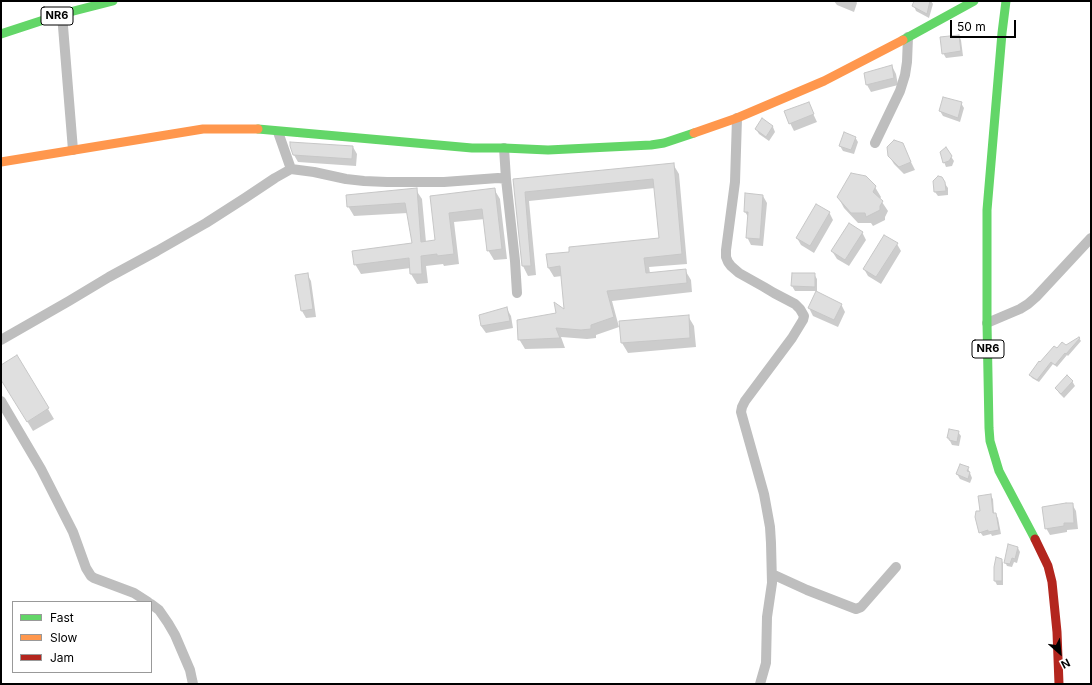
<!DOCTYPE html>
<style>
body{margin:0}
#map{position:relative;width:1092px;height:685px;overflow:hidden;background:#fff;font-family:Inter,sans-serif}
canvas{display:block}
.frame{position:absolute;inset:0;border:2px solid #000;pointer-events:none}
.legend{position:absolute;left:12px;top:601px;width:140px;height:72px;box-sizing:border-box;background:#fff;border:1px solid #999;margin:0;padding:5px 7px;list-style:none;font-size:12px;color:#000}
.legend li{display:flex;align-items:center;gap:8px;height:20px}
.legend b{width:20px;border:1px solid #999}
.north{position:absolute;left:1040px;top:633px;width:40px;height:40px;-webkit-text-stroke:3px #fff;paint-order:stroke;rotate:153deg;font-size:11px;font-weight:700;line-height:16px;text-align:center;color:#000}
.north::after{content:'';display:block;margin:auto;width:14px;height:18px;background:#000;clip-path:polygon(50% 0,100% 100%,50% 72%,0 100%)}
.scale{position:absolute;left:950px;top:20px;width:66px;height:18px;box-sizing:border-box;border:2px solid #000;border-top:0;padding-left:5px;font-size:12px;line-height:14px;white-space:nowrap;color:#000;-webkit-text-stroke:3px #fff;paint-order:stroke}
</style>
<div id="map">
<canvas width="1092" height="685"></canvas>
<div class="frame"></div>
<ul class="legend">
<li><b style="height:5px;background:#63d668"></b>Fast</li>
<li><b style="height:5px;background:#ff974d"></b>Slow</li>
<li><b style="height:5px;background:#b3261e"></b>Jam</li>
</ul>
<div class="north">N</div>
<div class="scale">50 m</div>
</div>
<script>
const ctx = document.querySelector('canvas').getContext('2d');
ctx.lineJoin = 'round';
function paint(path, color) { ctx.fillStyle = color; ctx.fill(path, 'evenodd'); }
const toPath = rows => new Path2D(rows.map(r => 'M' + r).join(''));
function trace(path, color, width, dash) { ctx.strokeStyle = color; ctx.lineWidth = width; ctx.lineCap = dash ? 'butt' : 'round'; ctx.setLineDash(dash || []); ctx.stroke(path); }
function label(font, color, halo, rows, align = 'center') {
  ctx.font = font + ' Inter,sans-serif'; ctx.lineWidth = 3; ctx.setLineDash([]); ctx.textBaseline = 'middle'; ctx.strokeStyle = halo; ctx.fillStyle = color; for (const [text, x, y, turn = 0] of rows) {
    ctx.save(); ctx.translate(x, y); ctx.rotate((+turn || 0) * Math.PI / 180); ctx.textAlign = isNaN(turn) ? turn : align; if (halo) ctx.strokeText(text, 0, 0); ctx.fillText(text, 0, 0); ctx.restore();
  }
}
paint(toPath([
 [834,1,856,1,857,3,854,12,837,5],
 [915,1,931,1,933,4,929,18,916,11,914,6],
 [959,36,961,40,963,56,946,58,943,53],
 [892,66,896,74,898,85,871,92,867,85,865,74],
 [808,103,817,122,794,131,790,123],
 [961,103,964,108,960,122,943,116,940,111],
 [763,120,773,127,775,132,769,141,759,134,756,129],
 [855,137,858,142,854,154,843,151,840,146],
 [902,144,915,170,904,174,894,164,889,156],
 [353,147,357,154,356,166,298,162,294,155],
 [946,149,954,161,952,166,946,167,944,162],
 [673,164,679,174,687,264,649,267,650,273,685,270,691,280,692,292,612,301,619,327,596,335,596,338,587,339,561,337,565,348,525,349,519,339,558,314,566,311,562,276,554,277,548,267,570,253,660,239,655,188,529,201,536,275,528,276,523,266,514,180],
 [865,177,875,187,881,197,880,199,888,211,885,217,885,220,873,226,871,223,858,223,844,208,838,197],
 [941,178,948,188,948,195,938,196,935,192],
 [494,189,500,199,507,259,494,260,488,250,485,219,454,222,459,264,444,266,443,264,426,266,428,283,417,284,411,274,411,268,361,274,355,264,413,244,408,213,354,216,348,206,416,190,422,199,426,242,436,241,431,197],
 [763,196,767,203,763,246,751,245,747,237,749,218,745,212],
 [829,212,833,220,814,253,801,245,797,238],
 [862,232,866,240,849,266,837,259,832,251],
 [897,244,901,251,881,284,868,276,864,269],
 [307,274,311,281,316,317,306,318,302,311,297,275],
 [793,274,814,274,817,279,817,291,795,291,792,286],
 [841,304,845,312,838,327,813,316,809,308],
 [507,309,511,316,513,328,486,333,481,326],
 [688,316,694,326,696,347,628,353,622,343,620,322],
 [1079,338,1081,341,1068,356,1067,355,1057,367,1053,364,1039,382,1032,378,1030,375,1066,346],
 [17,357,54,419,33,431,1,378,1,366],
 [1072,381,1075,386,1064,398,1059,393,1056,388],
 [958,432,961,436,959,446,952,445,948,437],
 [968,468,972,478,970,483,960,479,957,474],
 [990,495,993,499,994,514,995,514,998,518,1001,534,992,536,991,534,983,536,980,532,981,513],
 [1072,504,1076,511,1078,529,1067,530,1067,532,1050,535,1046,528],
 [1018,548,1020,552,1017,563,1014,562,1012,567,1007,566,1005,562],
 [1001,559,1003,563,1003,585,997,585,995,581]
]), '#0003');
const building = toPath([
 [914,1,930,1,927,14,912,6,914,1],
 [959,35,961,51,942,54,940,37,959,35],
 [892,65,894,78,866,85,864,73,892,65],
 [943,97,962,102,958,118,939,111,943,97],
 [809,102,814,114,789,124,784,111,809,102],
 [762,118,773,126,766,137,755,129,762,118],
 [844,132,856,137,851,150,839,146,844,132],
 [894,140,903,143,911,162,899,167,888,156,887,147,894,140],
 [290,142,353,146,352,159,293,155,290,146,290,142],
 [946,147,952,156,949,161,943,163,940,152,946,147],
 [674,163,682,254,644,258,646,273,686,269,687,283,607,291,614,317,591,325,591,329,581,330,556,328,560,338,518,340,517,320,556,313,554,302,564,309,560,266,548,268,546,254,569,252,569,247,659,238,653,179,525,192,531,266,522,266,513,179,674,163],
 [851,173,866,176,876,186,873,192,883,201,880,206,880,210,866,217,865,213,851,213,837,197,851,173],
 [938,176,942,177,945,182,946,191,934,192,933,181,938,176],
 [417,188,421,242,435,240,430,196,495,188,502,249,487,251,482,209,449,213,454,254,437,256,437,254,421,256,422,274,410,274,409,258,354,265,352,251,412,243,405,203,347,207,346,195,417,188],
 [745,193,763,195,760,239,746,238,748,212,744,212,745,193],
 [816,204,830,212,810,246,796,238,816,204],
 [849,223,863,232,845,260,831,251,849,223],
 [884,235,898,243,876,277,863,269,884,235],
 [308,273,313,309,301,311,295,275,308,273],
 [792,273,815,273,815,287,791,286,792,273],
 [816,291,842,304,834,320,808,308,816,291],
 [507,307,510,321,481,326,479,315,507,307],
 [689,315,690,338,621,343,619,321,689,315],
 [1079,337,1080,338,1066,354,1065,353,1055,365,1051,362,1037,380,1029,375,1039,361,1040,362,1054,346,1057,348,1062,342,1066,345,1079,337],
 [17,355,49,408,27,422,1,380,1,365,17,355],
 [1067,375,1073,381,1061,394,1055,388,1067,375],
 [949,429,959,431,957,442,949,440,949,438,947,438,949,429],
 [960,464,969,467,967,471,970,472,968,479,956,474,960,464],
 [991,494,993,513,996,513,999,530,988,532,988,530,979,533,975,517,976,511,980,511,978,496,991,494],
 [1066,503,1073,503,1074,523,1064,523,1064,526,1045,529,1042,507,1066,503],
 [1008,544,1018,547,1015,559,1012,558,1010,564,1004,563,1008,544],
 [996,557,1002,559,1002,581,994,581,994,567,996,557]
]);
paint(building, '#dfdfdf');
trace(building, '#c7c7c7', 1);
trace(toPath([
 [62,14,73,150],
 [737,118,735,182,726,250,726,257,728,262,731,266,739,273,764,287,774,293,795,304,800,309,804,316,803,320,792,338,745,401,742,407,741,412,764,494,770,527,771,543,772,583,767,617,766,663,760,684],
 [278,132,291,169],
 [875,143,900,91,905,75,907,62,908,37],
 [504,148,506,179,515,261,517,293],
 [987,323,1020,309,1028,304,1036,297,1091,238],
 [1,340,69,301,109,277,157,251,206,223,245,198,275,178,291,169,314,172,346,179,364,181,387,182,444,182,498,178,506,179],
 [1,401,41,469,73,532,86,568,91,576,94,578,134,593,148,602],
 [772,574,807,590,856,609,861,607,896,567],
 [151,604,159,610,168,623,175,635,190,670,193,684]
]), '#bebebe', 10);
trace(toPath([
 [1006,1,1002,33,987,210,987,323,989,428,990,441,999,471,1035,539],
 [1,34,62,14,113,1],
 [903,40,974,1],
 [258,129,472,148,504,148,548,150,651,145,664,143,694,133]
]), '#63d668', 9);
trace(toPath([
 [694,133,737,118,824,81,903,40],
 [1,162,203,129,258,129]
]), '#ff974d', 9);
trace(toPath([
 [1035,539,1048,566,1052,582,1057,632,1059,684]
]), '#b3261e', 9);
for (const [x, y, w] of [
 [57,16,32],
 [988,349,32]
]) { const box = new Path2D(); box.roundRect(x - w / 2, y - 9, w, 18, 3); ctx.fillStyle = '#fff'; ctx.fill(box); trace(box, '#000', 1); }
label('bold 11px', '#000', null, [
 ["NR6",57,16],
 ["NR6",988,349]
]);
</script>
